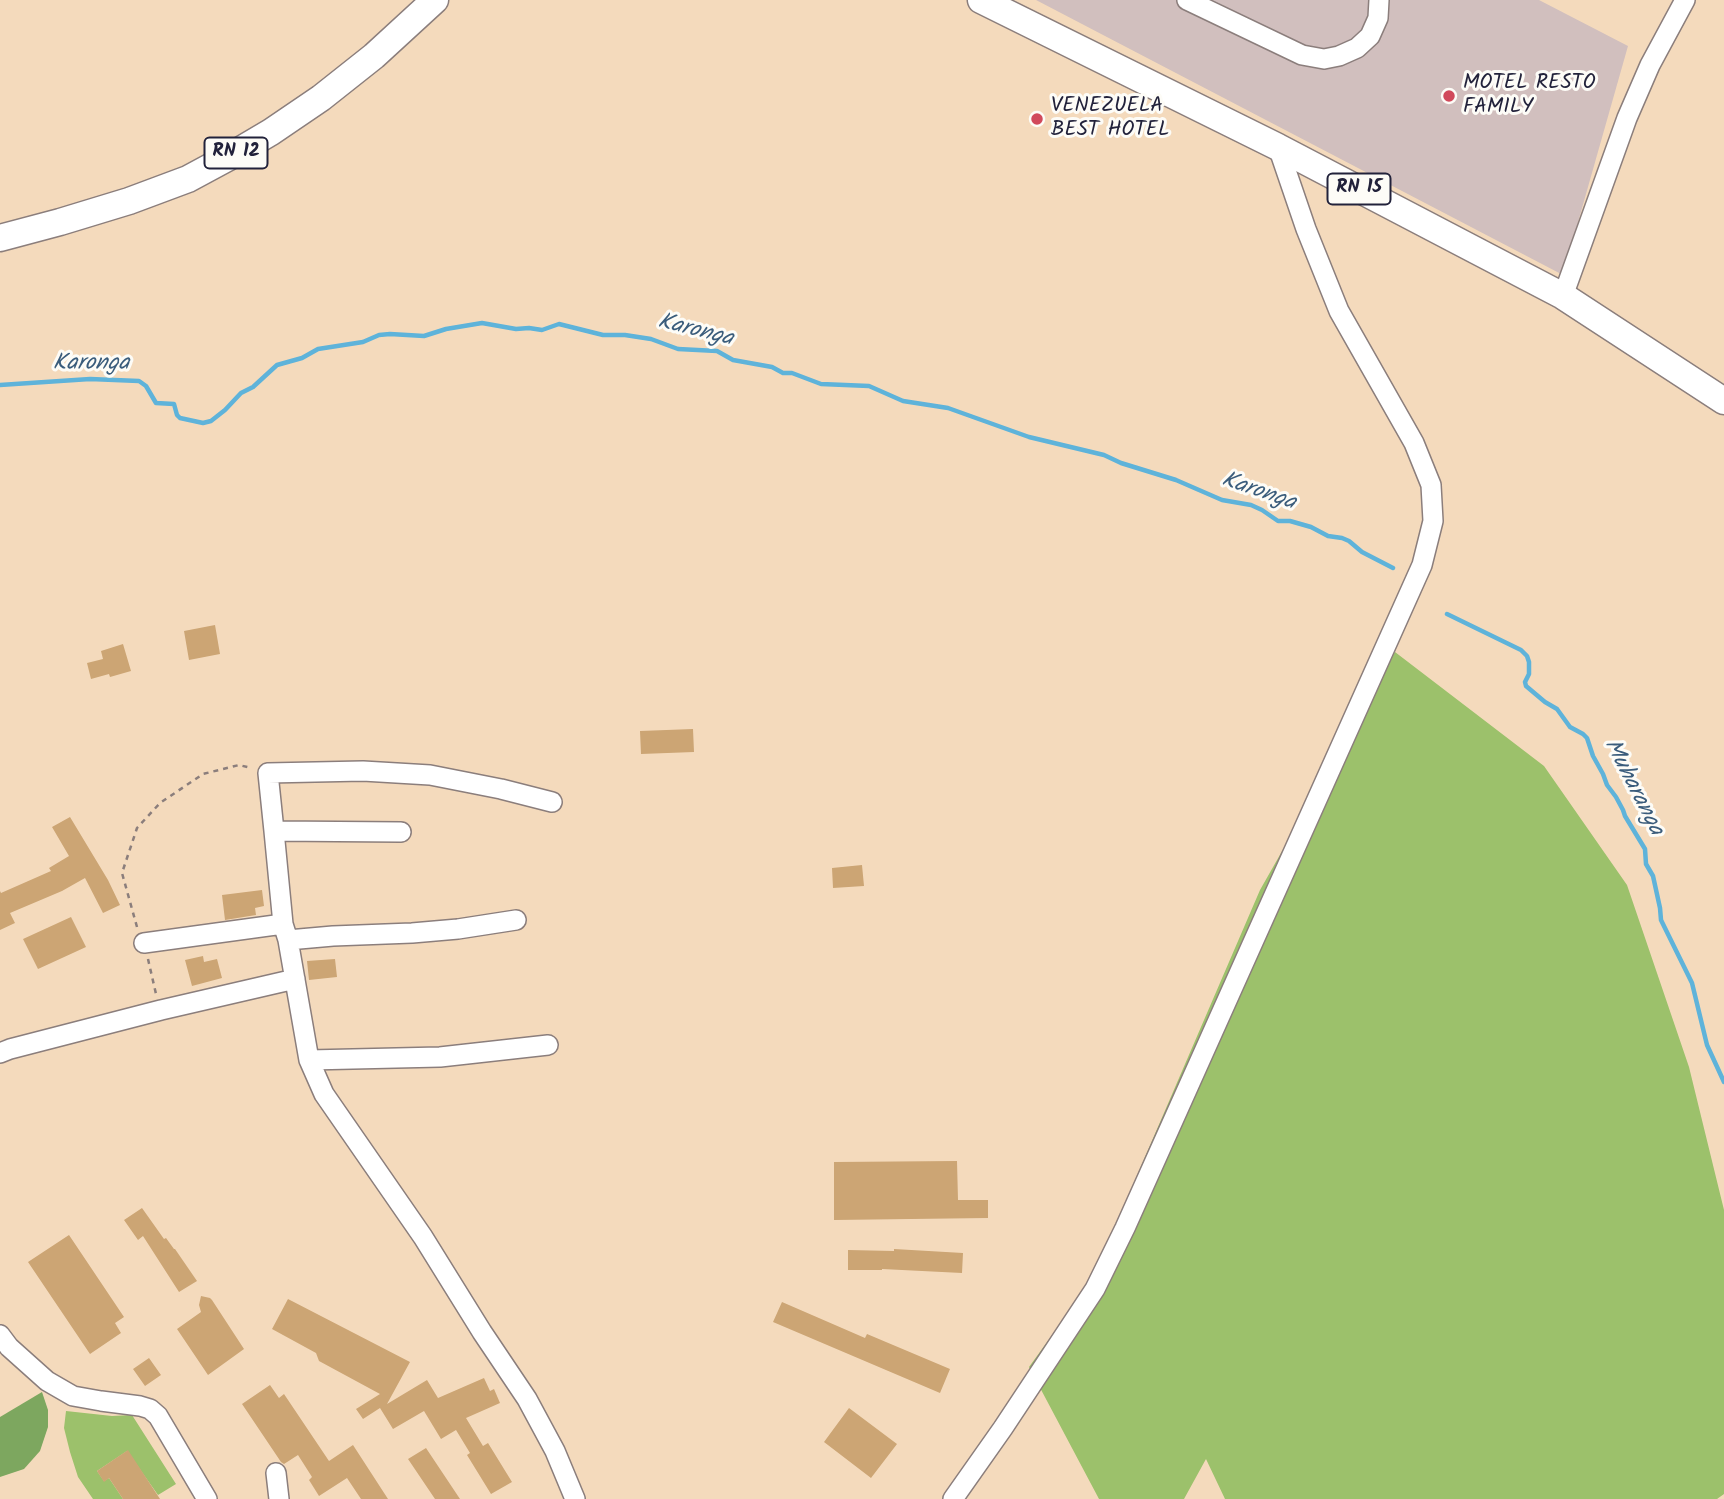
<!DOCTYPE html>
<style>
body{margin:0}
canvas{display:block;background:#f4dabc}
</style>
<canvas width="1724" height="1499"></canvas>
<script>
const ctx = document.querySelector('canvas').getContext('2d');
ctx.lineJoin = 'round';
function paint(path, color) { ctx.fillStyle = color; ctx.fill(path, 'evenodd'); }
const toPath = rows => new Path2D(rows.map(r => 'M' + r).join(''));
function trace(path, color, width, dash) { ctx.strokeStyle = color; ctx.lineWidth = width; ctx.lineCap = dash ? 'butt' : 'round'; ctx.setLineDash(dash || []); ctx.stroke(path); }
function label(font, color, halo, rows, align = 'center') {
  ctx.font = font + ' Kalam,sans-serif'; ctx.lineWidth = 6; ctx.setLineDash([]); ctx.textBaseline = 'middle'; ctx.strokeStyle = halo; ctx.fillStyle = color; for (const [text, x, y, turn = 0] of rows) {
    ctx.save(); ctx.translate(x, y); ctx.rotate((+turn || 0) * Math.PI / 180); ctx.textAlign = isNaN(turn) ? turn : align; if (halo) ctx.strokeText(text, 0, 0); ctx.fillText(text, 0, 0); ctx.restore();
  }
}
paint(toPath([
 [1036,0,1539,0,1628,46,1563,275]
]), '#d1bfbe');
paint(toPath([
 [1395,652,1544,766,1627,885,1689,1067,1724,1210,1724,1494,1717,1499,1225,1499,1206,1459,1184,1499,1099,1499,1029,1367,1092,1280,1260,890],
 [66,1411,112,1416,132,1415,176,1484,158,1495,127,1451,97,1471,104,1481,109,1478,123,1499,93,1499,78,1477,70,1452,64,1428]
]), '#9cc16b');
paint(toPath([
 [42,1392,48,1410,48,1427,40,1451,24,1469,0,1477,0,1417]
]), '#7da75f');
trace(toPath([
 [0,385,90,379,139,381,146,386,156,403,174,404,177,415,180,418,203,423,211,421,225,410,241,393,253,387,277,365,302,358,318,349,363,342,379,335,390,334,424,336,446,329,482,323,516,329,529,328,542,330,559,324,603,335,625,335,651,339,678,349,717,351,733,360,772,367,783,373,792,373,821,384,869,386,903,401,948,408,1029,437,1104,455,1121,463,1176,480,1222,500,1251,505,1262,510,1278,521,1290,521,1311,527,1328,536,1342,538,1349,541,1362,552,1393,568],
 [1447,614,1521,650,1527,656,1529,662,1529,674,1525,682,1526,686,1545,702,1557,709,1570,727,1583,734,1587,738,1593,756,1603,774,1607,785,1616,797,1623,810,1625,816,1645,849,1646,864,1653,876,1660,908,1661,920,1692,983,1707,1045,1724,1082]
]), '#5eb3da', 4.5);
paint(toPath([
 [215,625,220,654,189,660,184,631],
 [123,644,131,671,110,677,109,674,91,679,87,663,103,659,101,651],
 [693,729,694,752,641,754,640,731],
 [70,817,108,880,120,905,103,913,85,878,62,891,10,913,15,923,0,930,0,891,1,893,51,871,49,868,69,856,52,827],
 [862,865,864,886,833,888,832,868],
 [262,890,264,906,255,908,256,915,225,920,222,895],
 [71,917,86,947,38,969,23,939],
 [203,956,204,962,217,959,222,978,192,986,185,960],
 [335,959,337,977,309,980,307,961],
 [957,1161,958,1200,988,1200,988,1218,834,1220,834,1162],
 [142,1208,164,1239,166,1238,174,1249,175,1249,197,1281,179,1292,143,1236,138,1240,124,1220],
 [69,1235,124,1317,115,1323,121,1333,90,1354,28,1262],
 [894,1249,963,1253,962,1273,882,1269,882,1270,848,1270,848,1250,894,1251],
 [201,1296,210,1298,212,1300,244,1349,208,1375,177,1329,201,1312,199,1305],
 [288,1299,410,1362,387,1404,427,1380,438,1398,484,1378,490,1391,494,1389,500,1403,466,1418,483,1446,488,1443,512,1482,491,1494,467,1455,470,1453,456,1430,441,1439,424,1411,393,1429,380,1408,363,1419,356,1409,380,1394,319,1361,316,1353,272,1329],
 [782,1302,865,1338,867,1334,950,1369,940,1393,773,1322],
 [149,1358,161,1375,145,1386,133,1369],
 [270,1385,279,1398,284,1394,329,1461,353,1445,388,1499,361,1499,347,1478,319,1496,309,1480,312,1477,298,1455,284,1464,281,1462,242,1404],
 [849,1408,897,1444,871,1478,824,1442],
 [426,1448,460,1499,435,1499,408,1459],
 [128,1450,160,1499,123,1499,109,1478,104,1482,97,1471]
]), '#cca574');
const minor = toPath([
 [1187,0,1302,55,1324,59,1339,56,1357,48,1370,36,1378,18,1379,0],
 [1563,296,1627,118,1650,65,1685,0],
 [274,831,283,924,288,940,309,1060,324,1094,423,1237,482,1332,527,1399,555,1451,575,1499],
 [401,832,274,831,268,773,363,771,430,775,501,789,552,802],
 [288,940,333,936,412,933,458,929,516,920],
 [144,943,283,924],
 [0,1053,10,1049,161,1010,295,979],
 [309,1060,440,1057,548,1045],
 [0,1335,9,1347,47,1381,73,1396,101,1401,140,1406,150,1409,158,1416,207,1499],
 [276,1473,279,1499],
 [953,1499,1003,1428,1095,1289,1125,1228,1422,565,1433,521,1431,485,1414,443,1339,311,1306,229,1278,147]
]);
const major = toPath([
 [981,0,1278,147,1563,296,1724,401],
 [0,238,60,222,129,201,188,179,227,158,271,132,321,98,374,56,435,0]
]);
trace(minor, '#8b7e7c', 22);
trace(major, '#8b7e7c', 29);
trace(toPath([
 [137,927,122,873,137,828,160,803,203,774,239,765,251,768],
 [148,959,156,994]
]), '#8b7e7c', 2.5, [5, 5]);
trace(minor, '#fff', 19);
trace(major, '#fff', 26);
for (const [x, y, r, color] of [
 [1449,96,7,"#d1495b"],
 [1037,119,7,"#d1495b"]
]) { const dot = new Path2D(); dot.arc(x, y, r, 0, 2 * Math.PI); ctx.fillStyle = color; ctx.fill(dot); trace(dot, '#fdfcf7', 2.5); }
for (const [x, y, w] of [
 [236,153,63],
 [1359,189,63]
]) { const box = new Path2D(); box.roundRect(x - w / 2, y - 15.5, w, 31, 5); ctx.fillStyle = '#fdfcf7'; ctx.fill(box); trace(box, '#22223b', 2); }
label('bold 19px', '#22223b', null, [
 ["RN 12",236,153],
 ["RN 15",1359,189]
]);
label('21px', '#22223b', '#fdfcf7', [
 ["MOTEL RESTO",1463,84],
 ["FAMILY",1463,108],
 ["VENEZUELA",1051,107],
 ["BEST HOTEL",1051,131]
], 'left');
label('italic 23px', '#3a5c7b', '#fdfcf7', [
 ["Karonga",695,332,14],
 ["Karonga",91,365],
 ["Karonga",1258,493,19],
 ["Muharanga",1632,788,63]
]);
</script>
